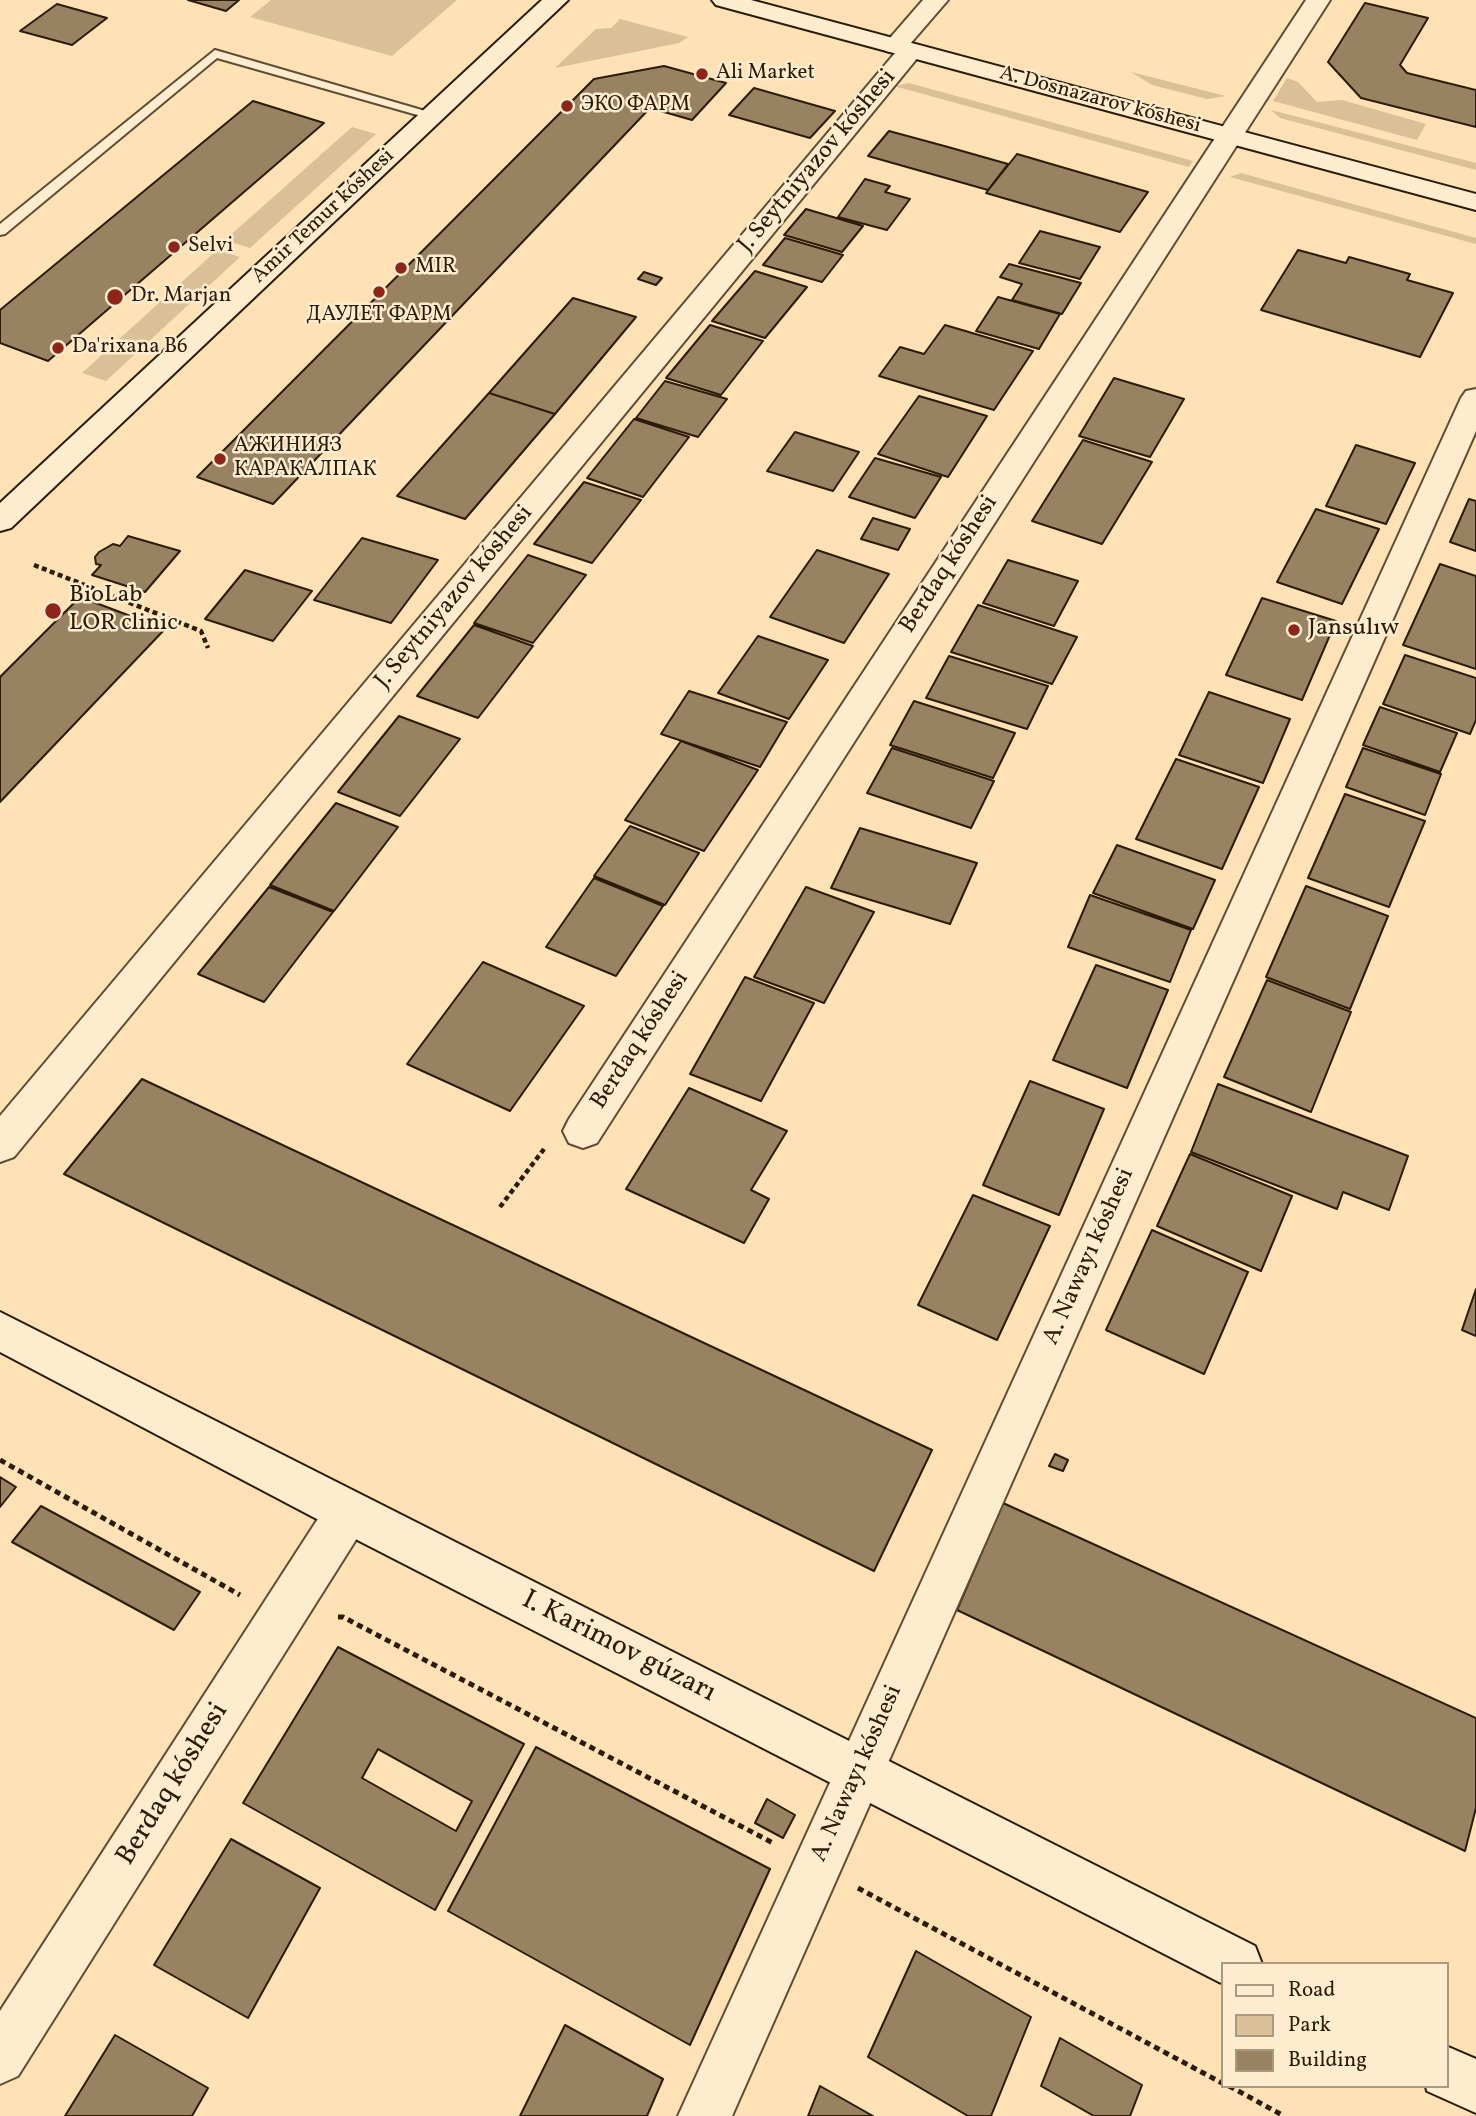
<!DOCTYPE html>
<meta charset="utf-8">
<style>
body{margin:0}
#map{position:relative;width:1476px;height:2116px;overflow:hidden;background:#fee1b4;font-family:Vollkorn,serif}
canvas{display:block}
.legend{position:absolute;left:1221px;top:1962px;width:228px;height:126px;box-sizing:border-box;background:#feecce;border:2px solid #aa987f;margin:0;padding:9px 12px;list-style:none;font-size:21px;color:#2b1b08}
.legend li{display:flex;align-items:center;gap:14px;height:35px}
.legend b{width:35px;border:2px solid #aa987f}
</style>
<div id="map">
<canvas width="1476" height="2116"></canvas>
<ul class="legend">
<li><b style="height:9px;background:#feecce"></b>Road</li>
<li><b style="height:19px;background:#dabf97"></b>Park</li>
<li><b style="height:19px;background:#998261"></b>Building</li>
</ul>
</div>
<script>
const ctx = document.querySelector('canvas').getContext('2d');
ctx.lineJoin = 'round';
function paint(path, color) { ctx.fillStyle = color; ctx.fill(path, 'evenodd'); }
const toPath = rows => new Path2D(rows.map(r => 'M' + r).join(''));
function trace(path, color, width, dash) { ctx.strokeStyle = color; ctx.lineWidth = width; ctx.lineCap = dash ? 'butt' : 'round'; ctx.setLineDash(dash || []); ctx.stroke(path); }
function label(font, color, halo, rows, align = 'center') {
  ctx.font = font + ' Vollkorn,serif'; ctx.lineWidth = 5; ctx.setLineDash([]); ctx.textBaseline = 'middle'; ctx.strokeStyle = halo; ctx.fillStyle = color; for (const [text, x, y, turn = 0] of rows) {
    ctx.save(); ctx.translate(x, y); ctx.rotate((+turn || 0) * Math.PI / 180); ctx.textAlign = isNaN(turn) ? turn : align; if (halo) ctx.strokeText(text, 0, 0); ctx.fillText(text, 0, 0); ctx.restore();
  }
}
paint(toPath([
 [271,0,457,0,392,56,250,17],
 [620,19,688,37,679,43,555,68,596,29,611,28],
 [1131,72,1226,96,1207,99,1152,85],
 [1287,78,1298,82,1317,102,1342,100,1426,124,1417,140,1273,101],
 [909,83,1193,161,1189,167,894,86],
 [1271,110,1476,163,1476,170,1280,118],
 [352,127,376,134,250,248,225,240],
 [1241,173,1476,238,1476,244,1230,177],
 [217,250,240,257,106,381,82,373]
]), '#dabf97');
const building = toPath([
 [188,0,239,0,226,11,188,0],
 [1365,3,1428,18,1400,65,1407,73,1476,90,1476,127,1361,98,1328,62,1365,3],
 [57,4,107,18,72,45,20,31,57,4],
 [664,66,726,83,692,120,650,108,273,504,197,477,594,79,664,66],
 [754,88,835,111,810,138,729,115,754,88],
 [253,101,324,123,48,361,0,343,0,310,253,101],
 [889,131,948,147,1008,164,988,190,868,156,889,131],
 [1017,154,1082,173,1148,192,1120,232,986,193,1017,154],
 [865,179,890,186,885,192,910,199,887,230,838,217,865,179],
 [806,209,863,226,842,252,784,235,806,209],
 [1040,231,1100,247,1080,279,1019,263,1040,231],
 [785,238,843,255,822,282,763,265,785,238],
 [1298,250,1346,263,1349,257,1410,274,1407,280,1453,293,1420,357,1261,310,1298,250],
 [1009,264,1081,283,1062,314,1012,300,1022,284,1000,277,1009,264],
 [755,271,807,287,765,338,712,321,755,271],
 [644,272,662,278,656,285,638,279,644,272],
 [998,297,1060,314,1039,349,976,331,998,297],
 [573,298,636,317,555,414,489,393,573,298],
 [710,325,763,341,721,395,666,378,710,325],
 [945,325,1033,351,994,410,879,376,900,347,924,354,945,325],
 [1114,378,1184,399,1150,457,1079,436,1114,378],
 [665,381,727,399,698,437,636,418,665,381],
 [489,393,555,414,465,519,397,496,489,393],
 [919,396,987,416,948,477,878,454,919,396],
 [634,419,689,437,643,497,587,478,634,419],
 [795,432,859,452,833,491,767,471,795,432],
 [1083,440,1152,462,1102,544,1032,521,1083,440],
 [1356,445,1415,463,1386,524,1326,506,1356,445],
 [875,458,941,477,915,518,849,497,875,458],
 [584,482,641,500,592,563,534,544,584,482],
 [1469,499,1476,501,1476,551,1450,542,1469,499],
 [1316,509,1379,529,1342,604,1277,582,1316,509],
 [873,518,910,529,898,550,861,539,873,518],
 [128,536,180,551,145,592,92,575,101,565,96,564,95,557,99,552,113,544,120,546,128,536],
 [362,538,438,560,391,623,314,600,362,538],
 [817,550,889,574,844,643,770,617,817,550],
 [528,555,586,575,533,643,474,623,528,555],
 [1008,560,1078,581,1054,626,983,603,1008,560],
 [1440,564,1476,576,1476,669,1403,645,1440,564],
 [245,570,312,591,273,641,205,619,245,570],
 [80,597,165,629,0,802,0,677,80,597],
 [1262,598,1336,621,1302,700,1226,675,1262,598],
 [978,605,1077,637,1052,684,951,652,978,605],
 [474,625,533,646,478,718,417,696,474,625],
 [758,636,828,660,789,719,718,693,758,636],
 [1405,655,1476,678,1476,720,1470,734,1383,704,1405,655],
 [949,656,1048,686,1027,729,926,698,949,656],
 [689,691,787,722,760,767,661,734,689,691],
 [1209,692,1290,719,1263,783,1179,755,1209,692],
 [914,701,1015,733,993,778,890,745,914,701],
 [1380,707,1457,733,1440,772,1363,745,1380,707],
 [399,716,460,739,400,816,338,792,399,716],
 [681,741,758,770,704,851,625,820,681,741],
 [892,748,994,781,971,828,867,793,892,748],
 [1363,748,1441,774,1425,815,1346,787,1363,748],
 [1176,759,1259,787,1222,869,1136,839,1176,759],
 [1345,794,1425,821,1389,907,1308,878,1345,794],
 [336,803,398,827,334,911,270,885,336,803],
 [630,826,699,853,665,905,594,876,630,826],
 [860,828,977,863,950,924,831,888,860,828],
 [1117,845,1215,880,1193,929,1093,893,1117,845],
 [594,878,663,906,616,976,546,947,594,878],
 [1306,886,1388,916,1350,1009,1266,977,1306,886],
 [269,887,333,912,264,1002,198,974,269,887],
 [806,887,874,912,824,1003,754,977,806,887],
 [1090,895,1191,930,1170,982,1068,947,1090,895],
 [483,962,584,1006,510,1111,407,1064,483,962],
 [1096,965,1168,990,1127,1088,1053,1060,1096,965],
 [745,977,814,1003,761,1101,690,1074,745,977],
 [1267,980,1351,1012,1311,1112,1224,1077,1267,980],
 [142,1079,932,1450,874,1571,64,1174,142,1079],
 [1030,1081,1104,1109,1059,1215,983,1185,1030,1081],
 [1218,1084,1408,1156,1389,1210,1343,1192,1337,1209,1191,1152,1218,1084],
 [689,1088,787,1131,751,1190,769,1199,744,1243,626,1189,689,1088],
 [1190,1154,1292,1196,1261,1271,1157,1226,1190,1154],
 [973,1195,1050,1226,997,1340,918,1305,973,1195],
 [1152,1230,1248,1272,1204,1374,1106,1330,1152,1230],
 [1476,1289,1476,1336,1462,1330,1476,1289],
 [1055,1454,1068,1460,1063,1471,1049,1466,1055,1454],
 [0,1477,16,1487,0,1507,0,1477],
 [1003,1503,1476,1718,1476,1808,1465,1851,957,1610,1003,1503],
 [41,1506,200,1592,174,1630,12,1542,41,1506],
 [338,1647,524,1744,435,1910,243,1803,338,1647],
 [378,1749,472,1801,456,1831,362,1778,378,1749],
 [536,1747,770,1869,690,2045,448,1911,536,1747],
 [767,1799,795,1815,783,1838,755,1823,767,1799],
 [231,1839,320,1888,248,2018,154,1965,231,1839],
 [916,1951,1031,2017,991,2116,968,2116,868,2057,916,1951],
 [565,2025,663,2079,647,2116,520,2116,565,2025],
 [115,2035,208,2088,192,2116,65,2116,115,2035],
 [1060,2038,1142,2085,1130,2116,1094,2116,1041,2086,1060,2038],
 [820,2086,873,2116,808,2116,820,2086]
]);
paint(building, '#998261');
trace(building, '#2b1b08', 2);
const lane = toPath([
 [215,50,439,115,433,119,428,118,217,58,5,234,0,235,0,224,215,50]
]);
const street = toPath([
 [923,0,948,0,910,44,919,46,922,51,919,56,14,1157,0,1162,0,1116,895,53,886,51,883,46,923,0],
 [1306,0,1330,0,597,1143,583,1148,569,1143,563,1131,569,1119,1306,0],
 [1476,389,1476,431,732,2116,678,2116,1461,398,1466,391,1476,389],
 [348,1490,364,1497,370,1512,364,1527,18,2076,0,2084,0,2011,332,1497,348,1490]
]);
const secondary = toPath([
 [542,0,568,0,11,528,0,531,0,503,542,0],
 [712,0,751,0,1476,194,1476,210,716,5,712,0],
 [0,1312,1255,1946,1262,1964,1222,1964,1222,1983,1219,1982,332,1527,0,1352,0,1312],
 [1446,2046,1476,2059,1476,2113,1427,2091,1426,2086,1446,2086,1446,2046]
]);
trace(lane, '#604c33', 4);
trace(street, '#604c33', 4);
trace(secondary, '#2b1b08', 4);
trace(toPath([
 [34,565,201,631,208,648],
 [500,1207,544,1149]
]), '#2b1b08', 4.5, [5, 3.5]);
trace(toPath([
 [0,1460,240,1595],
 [338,1617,343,1617,773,1843],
 [858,1888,1222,2083],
 [1229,2086,1284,2116]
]), '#2b1b08', 5, [6, 4.5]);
paint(lane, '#feecce');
paint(street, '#feecce');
paint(secondary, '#feecce');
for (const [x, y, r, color] of [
 [702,74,7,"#8f2418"],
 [567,106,7,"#8f2418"],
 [174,247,7,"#8f2418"],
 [401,268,7,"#8f2418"],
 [379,292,7,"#8f2418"],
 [115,297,9,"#8f2418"],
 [58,348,7,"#8f2418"],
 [220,459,7,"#8f2418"],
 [53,611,9,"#8f2418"],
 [1294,630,7,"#8f2418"]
]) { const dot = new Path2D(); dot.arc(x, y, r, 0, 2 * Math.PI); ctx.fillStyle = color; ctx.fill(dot); trace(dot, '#feecce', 2.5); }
label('21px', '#2b1b08', '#feecce', [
 ["Ali Market",716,74],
 ["ЭКО ФАРМ",581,106],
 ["Selvi",188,247],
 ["MIR",415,268],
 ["Dr. Marjan",131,297],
 ["ДАУЛЕТ ФАРМ",379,316,"center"],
 ["Da'rixana B6",72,348],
 ["АЖИНИЯЗ",234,447],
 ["КАРАКАЛПАК",234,471]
], 'left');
label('21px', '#2b1b08', '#feecce', [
 ["A. Dosnazarov kóshesi",1100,101,15],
 ["Amir Temur kóshesi",324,217,-43]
]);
label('24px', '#2b1b08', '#feecce', [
 ["J. Seytniyazov kóshesi",818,162,-50],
 ["Berdaq kóshesi",950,565,-57],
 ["J. Seytniyazov kóshesi",455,598,-50],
 ["Berdaq kóshesi",641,1041,-57],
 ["A. Nawayı kóshesi",1090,1257,-66],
 ["A. Nawayı kóshesi",858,1774,-66]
]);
label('24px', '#2b1b08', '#feecce', [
 ["BioLab",69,597],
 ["LOR clinic",69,625],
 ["Jansulıw",1308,630]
], 'left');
label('28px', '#2b1b08', '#feecce', [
 ["I. Karimov gúzarı",618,1648,27],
 ["Berdaq kóshesi",174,1785,-58]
]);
</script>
